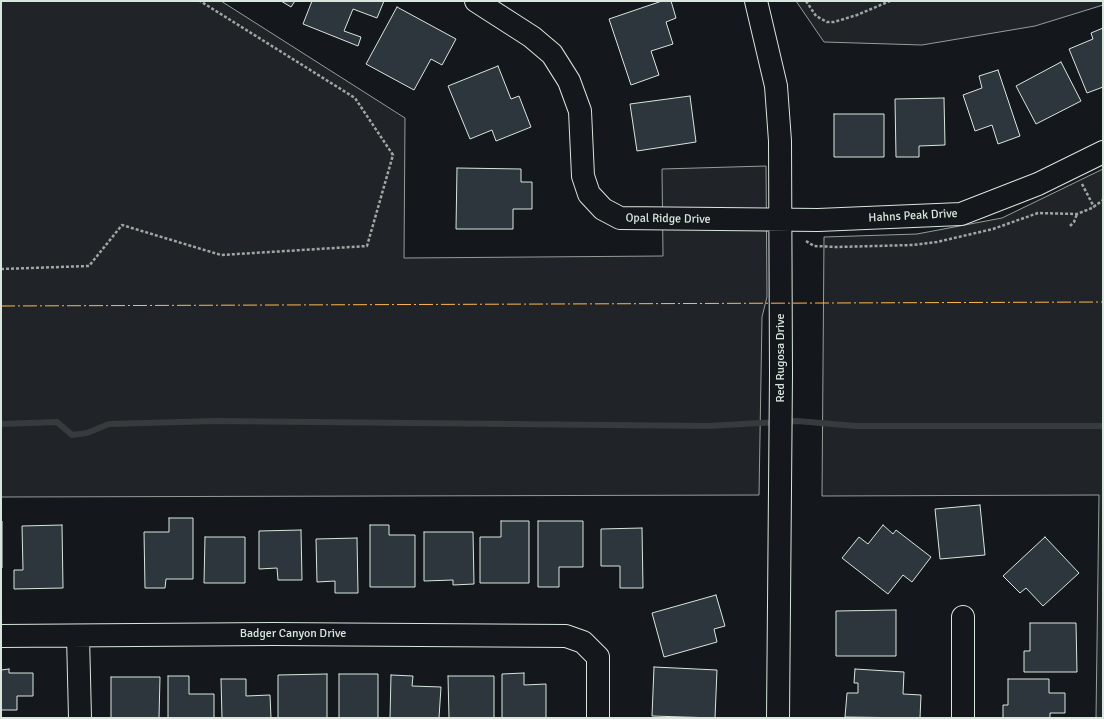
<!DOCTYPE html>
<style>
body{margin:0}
#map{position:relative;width:1104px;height:719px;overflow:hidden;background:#14181c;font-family:Signika,sans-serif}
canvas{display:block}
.frame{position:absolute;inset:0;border:2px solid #d8e6dc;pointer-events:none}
</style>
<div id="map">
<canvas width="1104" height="719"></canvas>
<div class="frame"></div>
</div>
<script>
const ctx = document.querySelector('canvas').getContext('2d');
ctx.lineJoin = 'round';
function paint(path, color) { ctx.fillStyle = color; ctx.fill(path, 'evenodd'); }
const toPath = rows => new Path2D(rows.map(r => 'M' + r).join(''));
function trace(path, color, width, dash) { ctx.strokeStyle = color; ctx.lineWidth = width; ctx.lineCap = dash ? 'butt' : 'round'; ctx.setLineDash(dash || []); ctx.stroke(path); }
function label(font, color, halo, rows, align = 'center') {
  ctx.font = font + ' Signika,sans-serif'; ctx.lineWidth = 3; ctx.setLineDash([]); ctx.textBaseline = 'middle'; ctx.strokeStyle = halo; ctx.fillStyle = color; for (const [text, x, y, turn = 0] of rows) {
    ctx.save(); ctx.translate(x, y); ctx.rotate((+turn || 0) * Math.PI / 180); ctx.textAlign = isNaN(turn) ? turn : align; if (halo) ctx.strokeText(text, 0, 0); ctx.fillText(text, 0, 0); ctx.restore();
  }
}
const green = toPath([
 [1,1,221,1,405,118,404,258,663,256,662,169,766,166,767,297,762,317,759,495,1,497,1,1],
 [796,1,1103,1,1103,5,1035,26,922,45,824,42,796,1],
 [1103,169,1103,718,1096,718,1099,495,822,496,824,237,917,234,1002,218,1103,169]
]);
paint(green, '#202428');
trace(green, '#939e99', 1);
trace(toPath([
 [1,424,57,422,72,435,87,433,109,424,216,421,707,426,797,421,856,426,1103,426]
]), '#363b3e', 6);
const building = toPath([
 [281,1,295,1,291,7,281,1],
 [312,1,384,1,377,18,353,9,344,31,361,37,358,46,303,24,312,1],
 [662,1,671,1,676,18,666,22,673,44,651,51,659,75,631,85,609,19,662,1],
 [397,7,456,39,442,65,431,59,414,90,366,64,397,7],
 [1103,28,1103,87,1087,93,1069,49,1093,39,1091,33,1103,28],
 [1061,62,1081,101,1036,124,1016,86,1061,62],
 [498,66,511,99,519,96,531,127,496,141,492,130,470,139,448,86,498,66],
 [998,70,1020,136,998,144,992,125,975,131,963,95,982,88,979,76,998,70],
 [690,96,696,142,637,151,630,104,690,96],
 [944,98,945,145,919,146,919,157,896,157,895,99,944,98],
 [834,114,884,114,884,157,834,157,834,114],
 [457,168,521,169,521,182,532,182,532,209,513,209,513,229,456,229,457,168],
 [980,505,985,555,940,559,935,509,980,505],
 [169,518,193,518,193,579,166,579,165,588,145,588,144,532,169,532,169,518],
 [1,521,2,521,2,568,1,568,1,521],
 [501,521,529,521,529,583,480,583,480,537,501,537,501,521],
 [538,521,583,521,583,567,559,567,559,587,538,587,538,521],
 [62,525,63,588,14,589,14,570,23,570,22,526,62,525],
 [370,525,389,525,389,535,415,535,415,587,370,587,370,525],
 [883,525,893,534,896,530,931,557,912,582,903,575,888,594,842,558,859,537,868,544,883,525],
 [642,528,643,588,620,588,620,566,601,566,601,529,642,528],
 [301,530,302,580,278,580,277,568,259,569,259,531,301,530],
 [424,532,473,532,474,584,453,585,453,580,424,581,424,532],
 [205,537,245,537,245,583,204,583,205,537],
 [1045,537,1079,573,1043,606,1026,588,1020,593,1003,576,1045,537],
 [357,538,358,593,335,593,335,581,317,582,316,539,357,538],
 [716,595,725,626,714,629,717,642,664,657,652,613,716,595],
 [896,610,896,656,836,656,836,611,896,610],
 [1030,623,1076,623,1077,672,1024,672,1024,651,1030,651,1030,623],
 [654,667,717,670,715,718,652,716,654,667],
 [9,669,9,673,33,673,33,696,17,696,17,710,1,710,1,670,9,669],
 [855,669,904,672,903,694,921,695,920,718,845,717,847,693,858,693,858,683,854,683,855,669],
 [524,673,524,685,546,684,546,718,502,718,502,674,524,673],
 [327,674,327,718,278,718,278,675,327,674],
 [339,674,378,674,378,718,339,718,339,674],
 [391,675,413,676,412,686,441,687,439,718,390,718,391,675],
 [168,676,189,676,189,694,214,694,214,718,168,718,168,676],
 [448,676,494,676,494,718,449,718,448,676],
 [111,677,160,677,159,718,111,718,111,677],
 [221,679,246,679,246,696,270,695,271,718,222,718,221,679],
 [1008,679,1049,679,1049,693,1065,693,1065,713,1050,713,1050,718,1003,718,1003,705,1008,705,1008,679]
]);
paint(building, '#2c363c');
trace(building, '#d8e6dc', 1);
const minor = toPath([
 [476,1,532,37,552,54,569,81,580,111,583,176,589,194,603,209,620,218,818,220,961,214,1038,184,1103,152],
 [756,1,776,86,780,141,781,374,778,718],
 [1,636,273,634,566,636,583,642,598,657,598,718],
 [78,636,80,718],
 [963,718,963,617]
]);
trace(minor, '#d8e6dc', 24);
trace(toPath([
 [806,1,816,16,827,22,834,22,857,15,890,1],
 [1082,184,1094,207],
 [1070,226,1074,222,1077,214],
 [806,241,814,246,837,247,913,245,937,242,993,229,1038,213,1077,214,1092,208,1103,200],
 [1,269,89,266,122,225,221,255,367,246,393,155,355,98,200,1]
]), '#9da8a2', 2.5, [3, 2]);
trace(minor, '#14181c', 22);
trace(toPath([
 [1,306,1103,302]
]), '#ffb74d', 1, [14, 3, 2, 3]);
label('12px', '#d8e6dc', '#14181c', [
 ["Hahns Peak Drive",913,216,-3],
 ["Opal Ridge Drive",668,219,1],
 ["Red Rugosa Drive",781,358,-90],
 ["Badger Canyon Drive",293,634]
]);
</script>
